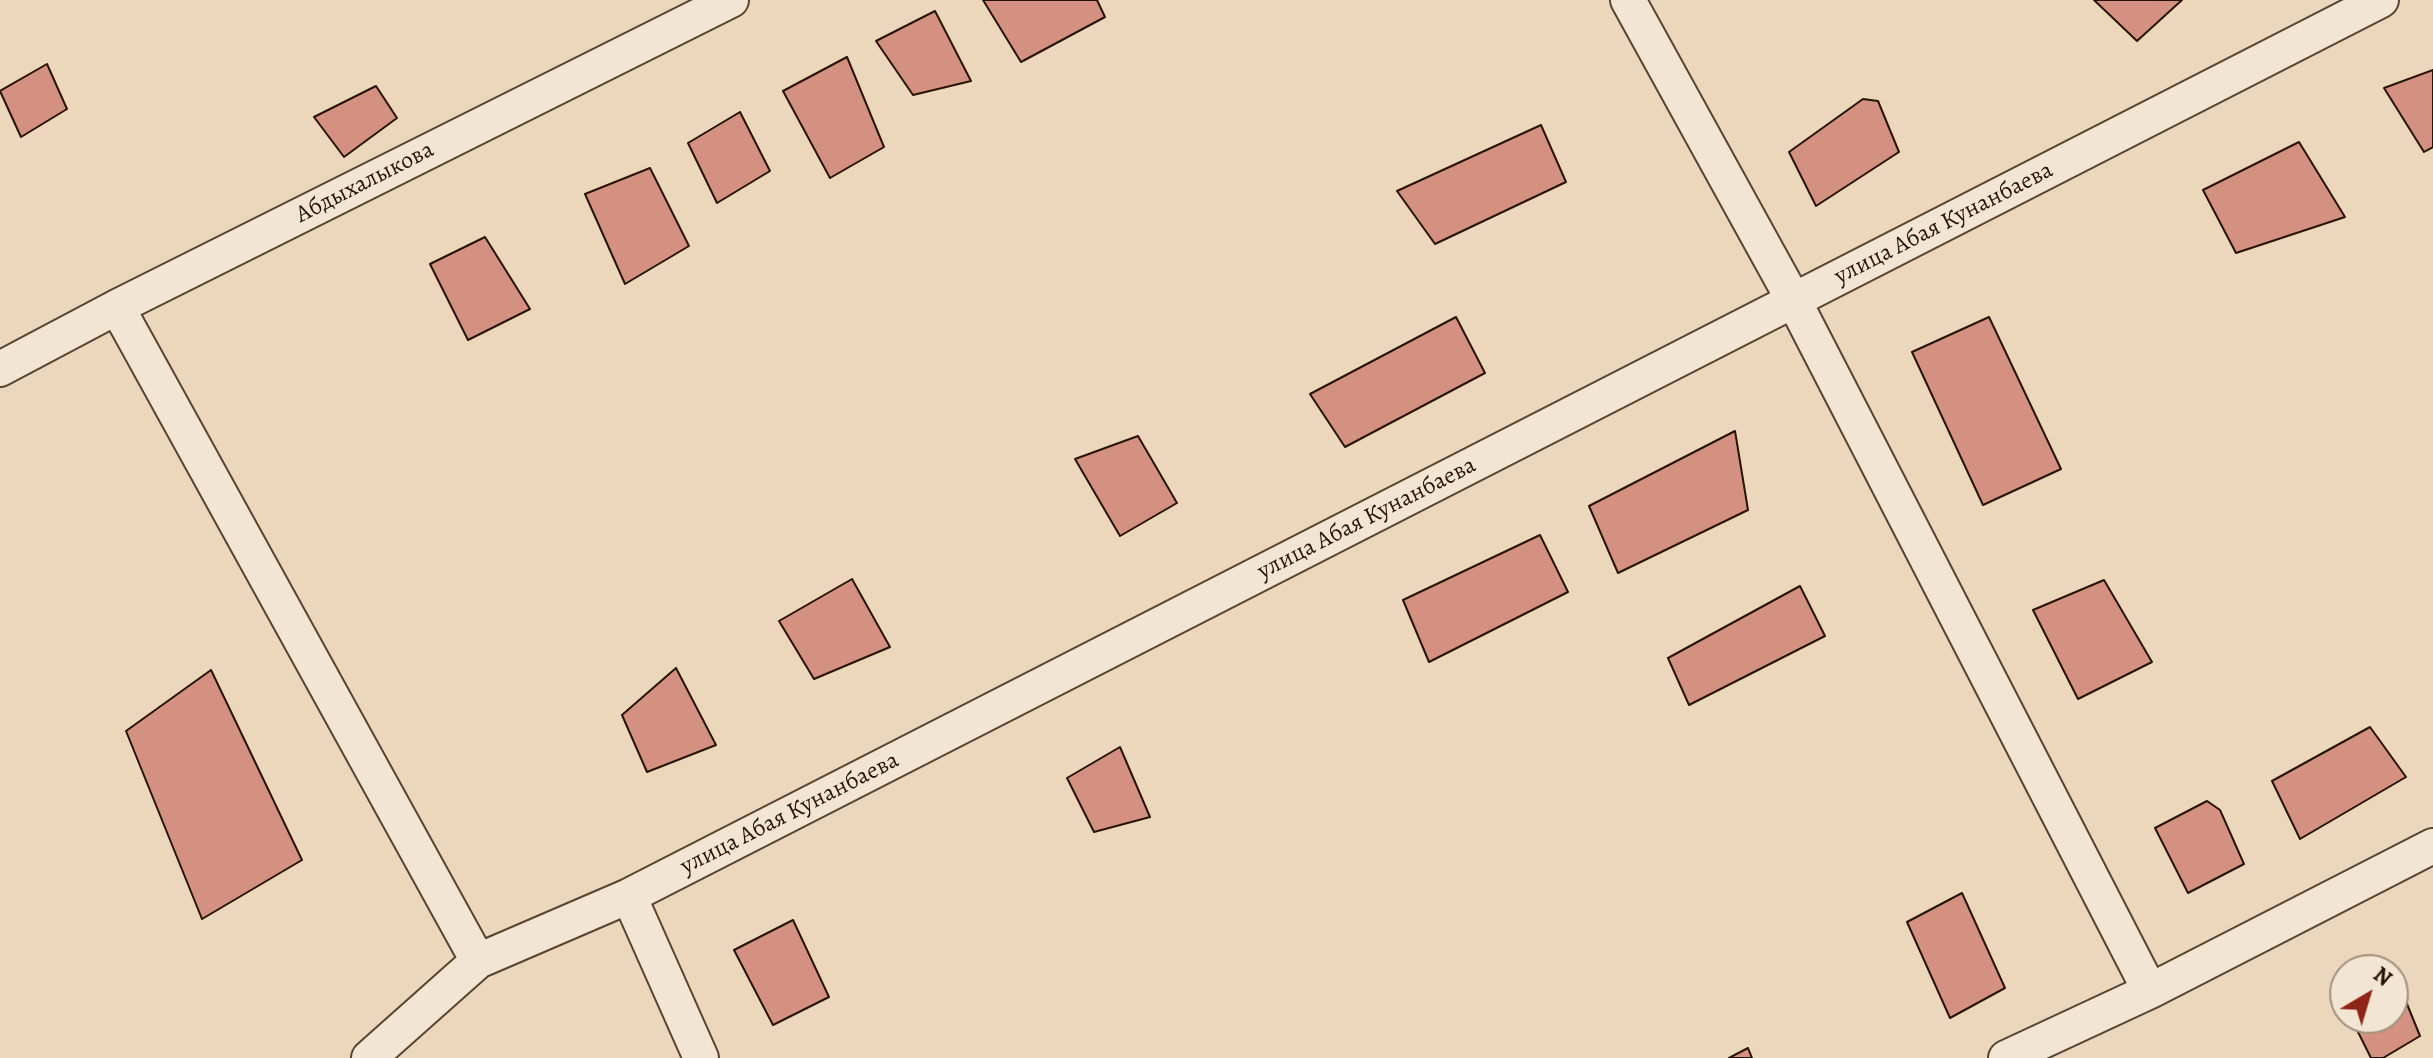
<!DOCTYPE html>
<meta charset="utf-8">
<style>
body{margin:0}
#map{position:relative;width:2433px;height:1058px;overflow:hidden;background:#ecd7bc;font-family:Alegreya,serif}
canvas{display:block}
.north{position:absolute;left:2329px;top:954px;width:80px;height:80px;box-sizing:border-box;background:#f3e5d3;border:2px solid #a1917f;border-radius:50%;rotate:38deg;font-size:22px;font-weight:700;line-height:32px;text-align:center;color:#271401}
.north::after{content:'';display:block;margin:auto;width:28px;height:36px;background:#8f2418;clip-path:polygon(50% 0,100% 100%,50% 72%,0 100%)}
</style>
<div id="map">
<canvas width="2433" height="1058"></canvas>
<div class="north">N</div>
</div>
<script>
const ctx = document.querySelector('canvas').getContext('2d');
ctx.lineJoin = 'round';
function paint(path, color) { ctx.fillStyle = color; ctx.fill(path, 'evenodd'); }
const toPath = rows => new Path2D(rows.map(r => 'M' + r).join(''));
function trace(path, color, width, dash) { ctx.strokeStyle = color; ctx.lineWidth = width; ctx.lineCap = dash ? 'butt' : 'round'; ctx.setLineDash(dash || []); ctx.stroke(path); }
function label(font, color, halo, rows, align = 'center') {
  ctx.font = font + ' Alegreya,serif'; ctx.lineWidth = 6; ctx.setLineDash([]); ctx.textBaseline = 'middle'; ctx.strokeStyle = halo; ctx.fillStyle = color; for (const [text, x, y, turn = 0] of rows) {
    ctx.save(); ctx.translate(x, y); ctx.rotate((+turn || 0) * Math.PI / 180); ctx.textAlign = isNaN(turn) ? turn : align; if (halo) ctx.strokeText(text, 0, 0); ctx.fillText(text, 0, 0); ctx.restore();
  }
}
const building = toPath([
 [983,0,1097,0,1105,17,1021,62,983,0],
 [2094,0,2182,0,2137,41,2094,0],
 [935,11,971,81,913,95,876,41,935,11],
 [847,57,884,147,830,178,783,91,847,57],
 [47,64,67,109,21,137,0,91,47,64],
 [2433,70,2433,147,2424,152,2384,88,2433,70],
 [376,86,397,118,344,157,314,117,376,86],
 [1863,99,1878,101,1899,152,1816,206,1789,152,1863,99],
 [740,112,770,171,717,203,688,143,740,112],
 [1541,125,1566,182,1435,244,1397,191,1541,125],
 [2299,142,2345,217,2236,253,2203,190,2299,142],
 [650,168,689,246,625,284,585,194,650,168],
 [485,237,530,309,468,340,430,264,485,237],
 [1456,317,1485,373,1345,447,1310,394,1456,317],
 [1989,317,2061,469,1983,505,1912,352,1989,317],
 [1735,431,1748,510,1618,573,1589,506,1735,431],
 [1138,436,1177,503,1120,536,1075,459,1138,436],
 [1540,535,1568,592,1429,662,1403,600,1540,535],
 [852,579,890,647,814,679,779,621,852,579],
 [2104,580,2152,662,2078,699,2033,610,2104,580],
 [1800,586,1825,636,1689,705,1668,658,1800,586],
 [676,668,716,745,647,772,622,715,676,668],
 [211,670,302,860,202,919,126,731,211,670],
 [2370,727,2406,777,2300,839,2272,781,2370,727],
 [1120,747,1150,817,1094,832,1067,778,1120,747],
 [2207,801,2220,810,2244,864,2188,893,2155,828,2207,801],
 [1962,893,2005,988,1950,1018,1907,922,1962,893],
 [793,920,829,997,773,1025,734,950,793,920],
 [2394,972,2420,1036,2383,1058,2371,1058,2351,1018,2393,1018,2394,972],
 [1748,1048,1752,1058,1729,1058,1748,1048]
]);
paint(building, '#d49181');
trace(building, '#271401', 2);
const minor = toPath([
 [1628,0,1794,301,2150,991],
 [117,307,478,961],
 [0,369,117,307,731,0],
 [629,896,701,1058],
 [369,1058,478,961,629,896,2381,0],
 [2006,1058,2150,991,2433,846]
]);
trace(minor, '#584530', 38);
trace(minor, '#f3e5d3', 34);
label('24px', '#271401', '#f3e5d3', [
 ["Абдыхалыкова",365,183,-27],
 ["улица Абая Кунанбаева",1944,224,-27],
 ["улица Абая Кунанбаева",1367,519,-27],
 ["улица Абая Кунанбаева",790,814,-27]
]);
</script>
